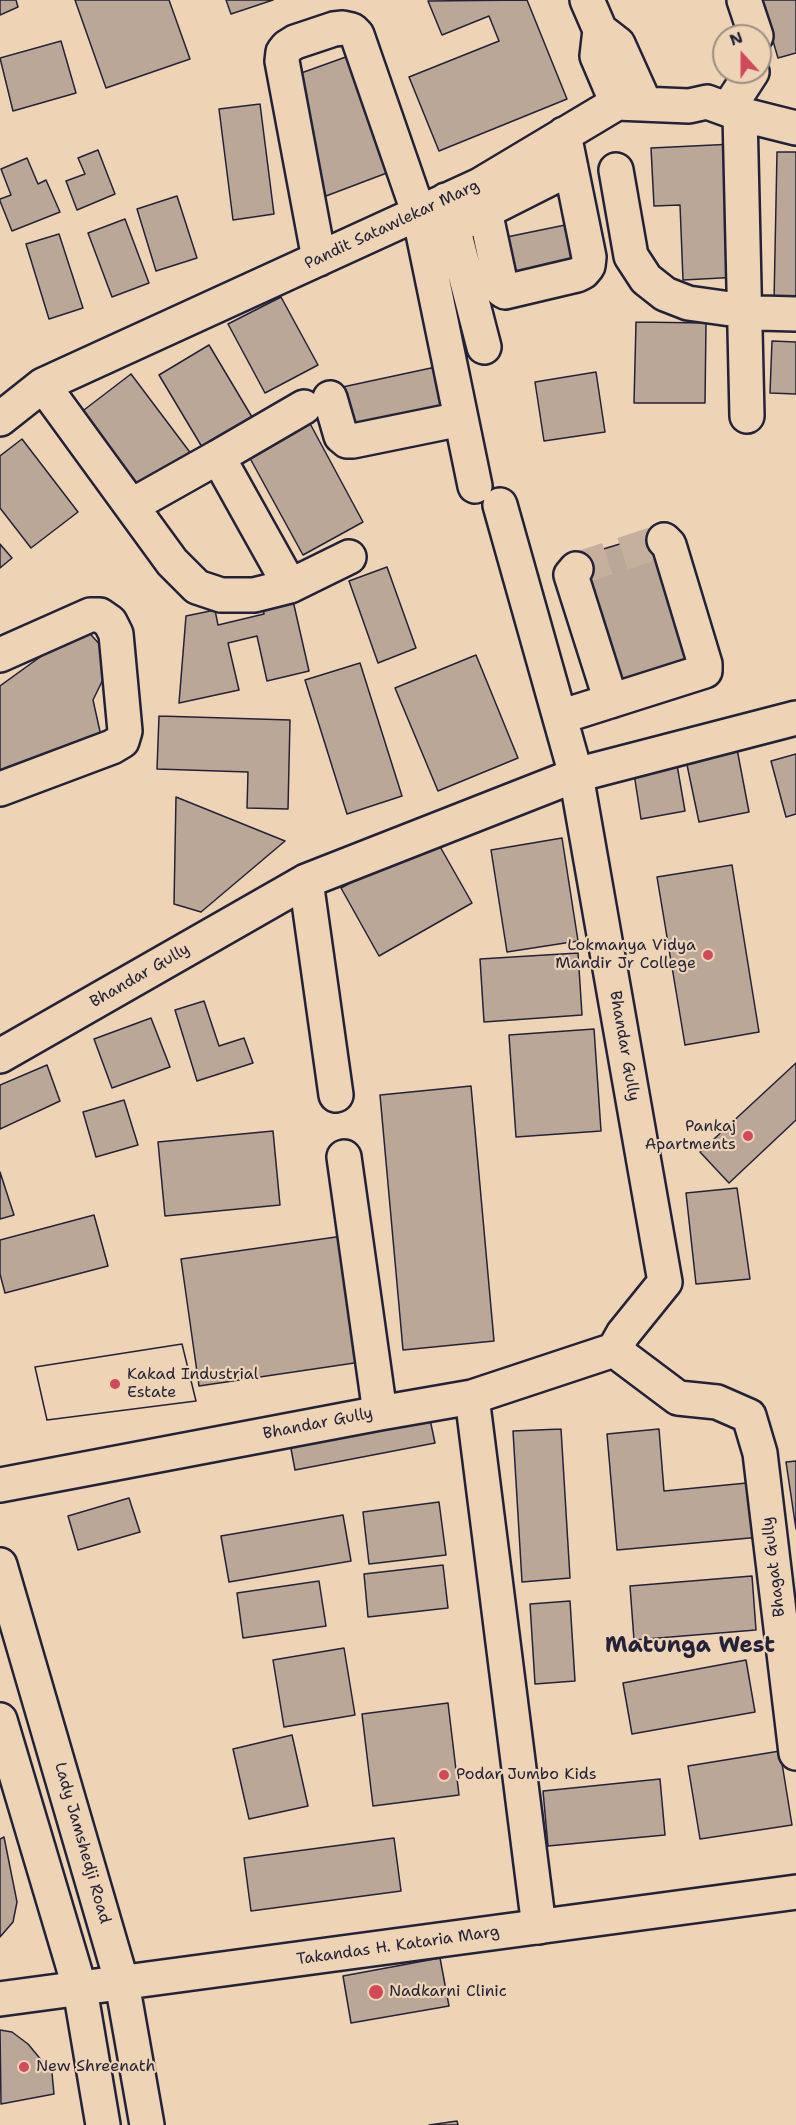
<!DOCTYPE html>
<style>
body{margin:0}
#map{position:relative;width:796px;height:2125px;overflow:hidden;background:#eed4b5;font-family:"Shantell Sans",sans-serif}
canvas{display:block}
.north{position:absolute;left:712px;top:24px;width:60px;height:60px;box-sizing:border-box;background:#eed4b5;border:2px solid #9c8d84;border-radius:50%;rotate:339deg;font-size:16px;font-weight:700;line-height:24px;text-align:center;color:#22223b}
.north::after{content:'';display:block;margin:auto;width:21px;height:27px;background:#d1495b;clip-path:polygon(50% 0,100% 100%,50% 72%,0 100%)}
</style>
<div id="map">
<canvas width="796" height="2125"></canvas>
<div class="north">N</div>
</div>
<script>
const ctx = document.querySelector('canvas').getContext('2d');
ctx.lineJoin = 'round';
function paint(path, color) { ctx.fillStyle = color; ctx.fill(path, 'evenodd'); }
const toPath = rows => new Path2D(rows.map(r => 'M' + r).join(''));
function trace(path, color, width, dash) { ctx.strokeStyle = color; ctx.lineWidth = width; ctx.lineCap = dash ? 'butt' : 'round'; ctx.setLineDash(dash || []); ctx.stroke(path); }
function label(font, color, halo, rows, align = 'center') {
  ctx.font = font + ' "Shantell Sans",sans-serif'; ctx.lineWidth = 4.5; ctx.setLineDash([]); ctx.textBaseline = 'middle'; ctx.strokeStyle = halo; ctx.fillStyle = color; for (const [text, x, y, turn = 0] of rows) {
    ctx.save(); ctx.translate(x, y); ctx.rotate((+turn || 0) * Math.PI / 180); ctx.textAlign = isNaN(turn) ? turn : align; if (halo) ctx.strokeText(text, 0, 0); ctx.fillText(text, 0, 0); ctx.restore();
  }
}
const building = toPath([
 [0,0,16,0,18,7,0,15,0,0],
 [75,0,169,0,190,59,106,88,75,0],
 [226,0,273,0,231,14,226,0],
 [527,0,567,99,439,151,409,77,499,41,489,16,442,35,428,1,527,0],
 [761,0,796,0,796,53,778,58,761,0],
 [61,41,76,93,13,111,0,58,61,41],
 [357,53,400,168,326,196,306,143,290,77,357,53],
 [260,104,274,214,233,220,219,109,260,104],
 [734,144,740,277,683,280,680,205,654,206,651,148,734,144],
 [98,150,115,194,77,210,66,181,85,174,78,158,98,150],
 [777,152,796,152,796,302,774,302,777,152],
 [27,158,38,184,46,180,60,212,12,231,0,201,0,199,11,195,1,169,27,158],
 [177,196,197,258,156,271,137,209,177,196],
 [125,219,149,283,112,297,88,233,125,219],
 [570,224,581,271,507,285,497,239,570,224],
 [59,234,83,308,49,319,26,244,59,234],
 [281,297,318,365,265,393,228,324,281,297],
 [636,322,706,323,705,403,634,403,636,322],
 [772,341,796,342,796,394,770,393,772,341],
 [209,345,252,417,202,447,159,375,209,345],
 [445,365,455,409,347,432,338,388,445,365],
 [596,372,605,432,544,441,535,382,596,372],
 [131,374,192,455,140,494,80,413,131,374],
 [307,418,363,522,303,555,246,451,307,418],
 [22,439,78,512,31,548,0,508,0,456,22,439],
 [659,532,699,666,613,691,574,558,659,532],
 [0,544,12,558,0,568,0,544],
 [387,567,416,648,378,663,349,581,387,567],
 [291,592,309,671,267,681,257,636,228,643,239,690,179,703,186,616,215,610,218,625,264,614,261,599,291,592],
 [83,626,113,659,93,700,101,736,0,778,0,686,83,626],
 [476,655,518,758,438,791,395,688,476,655],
 [360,663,402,796,347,814,305,680,360,663],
 [159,716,290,720,288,809,247,808,248,772,157,769,159,716],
 [737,749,749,812,699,822,686,760,737,749],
 [796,754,796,814,786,817,771,761,796,754],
 [676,759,685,811,641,819,633,767,676,759],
 [176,797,285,841,201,912,174,904,176,797],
 [434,836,472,903,379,956,341,888,434,836],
 [562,838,578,941,507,952,491,850,562,838],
 [732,865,759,1032,685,1045,657,877,732,865],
 [578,953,582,1015,484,1022,480,959,578,953],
 [204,1001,219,1046,244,1038,253,1063,197,1081,175,1010,204,1001],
 [151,1018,170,1067,112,1088,94,1039,151,1018],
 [594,1029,601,1131,516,1137,509,1035,594,1029],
 [796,1063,796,1120,729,1183,700,1152,796,1063],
 [47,1065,60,1101,0,1129,0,1085,47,1065],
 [471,1086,494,1341,403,1350,380,1095,471,1086],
 [124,1100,138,1145,96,1157,83,1112,124,1100],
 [273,1131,280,1205,165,1216,158,1142,273,1131],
 [0,1172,14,1215,0,1219,0,1172],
 [737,1188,750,1279,696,1284,686,1193,737,1188],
 [94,1215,108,1266,5,1293,0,1274,0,1240,94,1215],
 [343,1236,361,1362,199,1386,181,1259,343,1236],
 [182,1344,196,1401,47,1420,35,1367,182,1344],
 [182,1344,196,1401,47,1420,35,1367,182,1344],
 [428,1410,435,1443,295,1470,289,1438,428,1410],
 [561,1429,570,1578,522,1582,513,1431,561,1429],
 [659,1429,664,1491,757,1482,761,1537,617,1550,607,1434,659,1429],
 [796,1461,796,1529,786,1462,796,1461],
 [129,1498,140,1532,78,1550,68,1516,129,1498],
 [439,1502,446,1555,369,1564,363,1512,439,1502],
 [343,1515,351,1561,229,1582,221,1536,343,1515],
 [443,1565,448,1608,368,1617,364,1574,443,1565],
 [752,1576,756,1630,634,1640,630,1586,752,1576],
 [319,1581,326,1626,243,1638,237,1593,319,1581],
 [570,1601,575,1681,535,1684,530,1604,570,1601],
 [344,1648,355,1715,284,1727,273,1660,344,1648],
 [746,1660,755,1712,632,1734,623,1683,746,1660],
 [448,1703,459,1795,373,1806,362,1714,448,1703],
 [292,1735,308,1806,249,1819,233,1749,292,1735],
 [780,1751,792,1825,700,1839,688,1766,780,1751],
 [660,1779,665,1835,548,1846,543,1791,660,1779],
 [4,1837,17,1902,13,1922,0,1937,0,1839,4,1837],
 [394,1838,401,1891,251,1911,244,1858,394,1838],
 [440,1958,449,2006,351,2023,343,1976,440,1958],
 [0,2030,12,2032,28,2044,52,2073,54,2094,1,2104,0,2030],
 [457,2121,458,2125,429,2125,457,2121]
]);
paint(building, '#bba797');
trace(building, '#22223b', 1.5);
trace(toPath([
 [576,569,664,540]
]), '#c5b09d', 33, [33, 16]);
const minor = toPath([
 [587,0,600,30,618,44,645,104],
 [744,0,756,36],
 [600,30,597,56,617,103],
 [728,109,752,72],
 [740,114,747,416],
 [616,170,631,256,646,279,665,294,688,303,759,313,796,314],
 [446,200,484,347],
 [485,211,502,290,505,292,577,275,583,272,588,266,589,257,564,134],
 [466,221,571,168],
 [319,259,282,61,283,52,287,47,295,42,334,29,343,28,352,30,357,35,419,214,475,486],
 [43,385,172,562,197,587,221,595,254,595,290,586,349,557],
 [330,398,341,436,347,441,353,441,461,419],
 [0,419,43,385,480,185,617,103,689,106,707,102,740,114,796,128],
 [218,457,304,407],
 [500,505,576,775,796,718],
 [131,506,218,457,290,586],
 [576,569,571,575,611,701],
 [0,655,90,615,100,615,110,622,116,634,125,731,122,741,112,747,0,789],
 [560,717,705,671,705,664,669,545,664,540],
 [306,881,336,1095],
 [0,1056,306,881,576,775,665,1282,623,1334,614,1350,472,1397,380,1413,0,1485],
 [344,1157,380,1413],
 [614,1350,678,1398,717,1402,749,1416,760,1453,796,1753],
 [472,1397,539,1927]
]);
const major = toPath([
 [0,1565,122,1983,147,2125],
 [0,1720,80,1989,103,2125],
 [0,1999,796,1892]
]);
trace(minor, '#22223b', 38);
trace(major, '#22223b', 38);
trace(minor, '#eed4b5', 33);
trace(major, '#eed4b5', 33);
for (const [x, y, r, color] of [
 [708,955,6,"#d1495b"],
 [748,1136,6,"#d1495b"],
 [115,1384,6,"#d1495b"],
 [444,1775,6,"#d1495b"],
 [376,1992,8,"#d1495b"],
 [24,2067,6,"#d1495b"]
]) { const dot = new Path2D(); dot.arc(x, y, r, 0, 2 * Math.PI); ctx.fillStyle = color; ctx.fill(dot); trace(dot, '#eed4b5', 2); }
label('16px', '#22223b', '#eed4b5', [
 ["Pandit Satawlekar Marg",392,225,-25],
 ["Bhandar Gully",140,976,-30],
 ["Bhandar Gully",624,1046,80],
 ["Bhandar Gully",318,1424,-11],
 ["Bhagat Gully",774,1567,-97],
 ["Lady Jamshedji Road",82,1843,74],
 ["Takandas H. Kataria Marg",398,1946,-8]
]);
label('16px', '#22223b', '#eed4b5', [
 ["Lokmanya Vidya",696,946,"right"],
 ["Mandir Jr College",696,964,"right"],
 ["Pankaj",736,1127,"right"],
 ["Apartments",736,1145,"right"],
 ["Kakad Industrial",127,1375],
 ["Estate",127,1393],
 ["Podar Jumbo Kids",456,1775],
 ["Nadkarni Clinic",389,1992],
 ["New Shreenath",36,2067]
], 'left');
label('bold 22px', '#22223b', '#eed4b5', [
 ["Matunga West",690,1646]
]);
</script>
